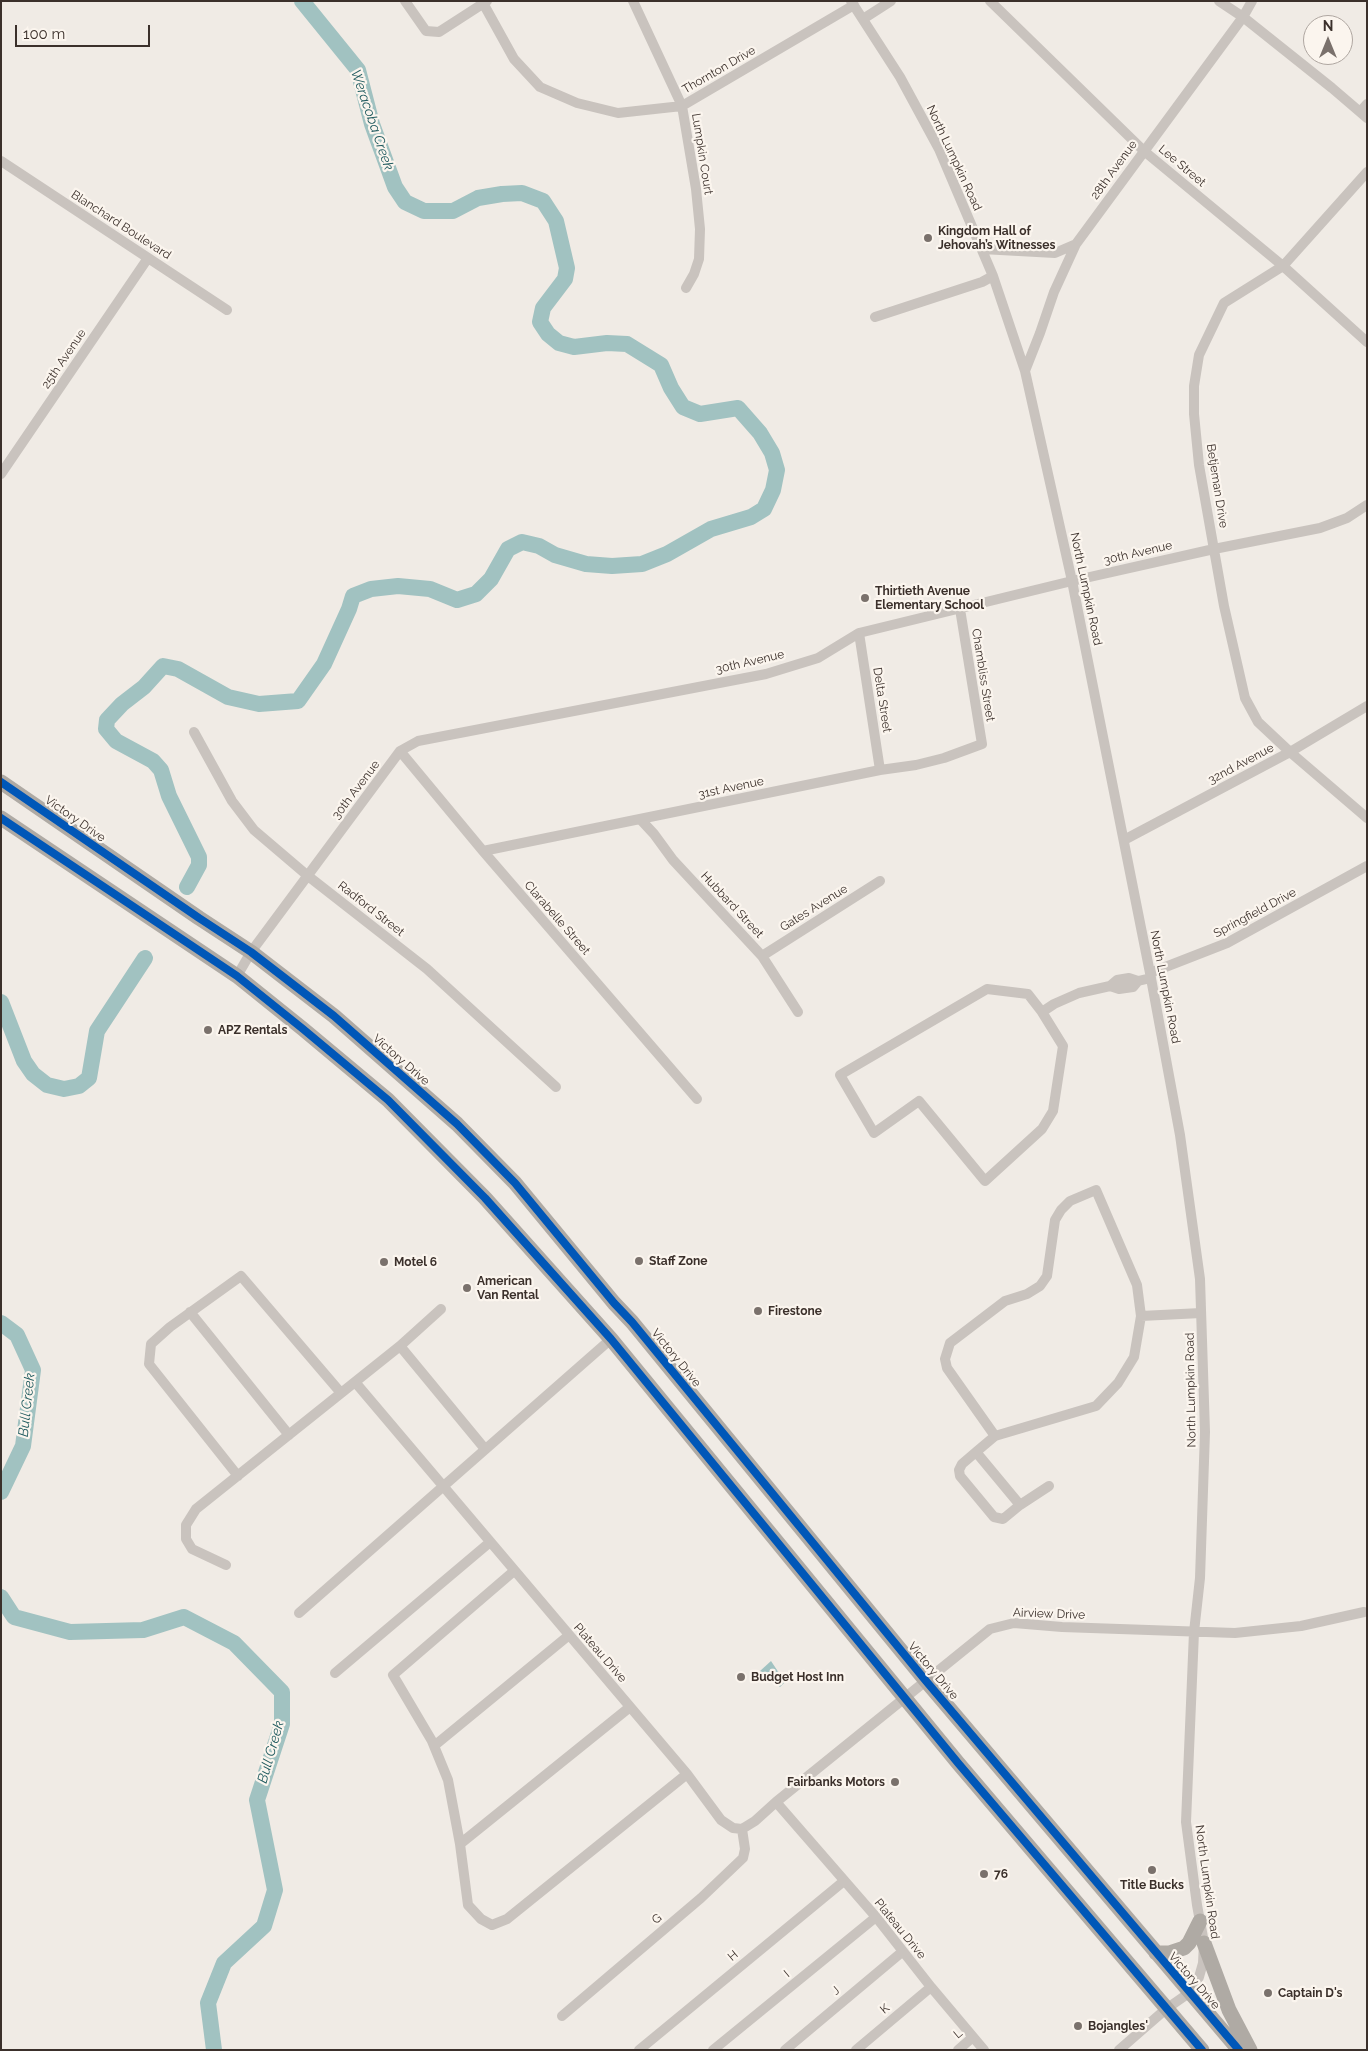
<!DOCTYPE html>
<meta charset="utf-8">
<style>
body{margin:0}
#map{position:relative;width:1368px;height:2051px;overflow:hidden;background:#f0ebe5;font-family:Raleway,sans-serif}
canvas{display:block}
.frame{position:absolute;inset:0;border:2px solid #3b302b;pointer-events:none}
.north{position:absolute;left:1303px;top:15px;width:50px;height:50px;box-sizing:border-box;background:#fbf5ee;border:1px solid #aea6a0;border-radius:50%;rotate:0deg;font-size:14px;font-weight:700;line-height:20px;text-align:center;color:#3b302b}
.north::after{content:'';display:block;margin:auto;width:18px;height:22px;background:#7a716c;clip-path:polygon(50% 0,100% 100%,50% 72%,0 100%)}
.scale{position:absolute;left:15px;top:25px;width:135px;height:22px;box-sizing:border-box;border:2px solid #3b302b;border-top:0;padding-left:6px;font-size:15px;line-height:18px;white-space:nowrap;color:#3b302b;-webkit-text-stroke:4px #fbf5ee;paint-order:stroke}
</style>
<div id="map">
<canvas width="1368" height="2051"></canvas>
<div class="frame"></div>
<div class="north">N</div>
<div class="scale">100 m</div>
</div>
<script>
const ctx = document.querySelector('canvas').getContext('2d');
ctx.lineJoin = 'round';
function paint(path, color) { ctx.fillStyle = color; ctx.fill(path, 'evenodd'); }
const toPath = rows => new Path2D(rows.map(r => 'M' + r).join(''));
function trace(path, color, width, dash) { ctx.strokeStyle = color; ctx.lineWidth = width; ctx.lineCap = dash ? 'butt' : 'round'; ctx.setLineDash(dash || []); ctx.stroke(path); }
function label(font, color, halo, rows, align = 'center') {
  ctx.font = font + ' Raleway,sans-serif'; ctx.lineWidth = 4.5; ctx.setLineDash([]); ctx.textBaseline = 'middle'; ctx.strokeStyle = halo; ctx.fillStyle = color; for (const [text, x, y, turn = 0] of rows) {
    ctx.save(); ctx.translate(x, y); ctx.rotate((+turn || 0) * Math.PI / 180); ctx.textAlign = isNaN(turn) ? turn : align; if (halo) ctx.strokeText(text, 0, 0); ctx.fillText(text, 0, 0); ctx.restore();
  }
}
paint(toPath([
 [771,1661,785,1682,780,1687,774,1681,760,1671]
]), '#a1c2c1');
trace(toPath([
 [187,887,199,865,199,857,169,796,161,770,153,761,116,741,106,729,107,720,122,704,144,687,163,666,178,669,228,697,259,704,298,701,324,664,349,609,353,596,371,589,398,586,430,589,457,600,476,594,491,579,508,549,522,542,539,546,555,555,586,564,612,566,642,564,667,554,711,529,751,517,764,509,773,490,777,470,772,453,760,433,738,408,700,414,683,407,671,388,661,365,627,344,607,343,574,347,559,343,548,334,540,322,543,308,565,279,567,268,556,221,543,201,522,193,502,194,478,198,453,211,424,211,405,202,395,187,372,124,358,70,302,1],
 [1,1002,24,1061,33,1074,47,1085,64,1089,79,1086,89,1078,97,1031,145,958],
 [1,1323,17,1335,33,1370,23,1446,1,1492],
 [1,1597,14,1617,70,1632,143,1630,184,1617,234,1643,282,1692,282,1724,257,1800,275,1890,264,1926,224,1963,208,2003,214,2050]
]), '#a1c2c1', 16);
trace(toPath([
 [405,1,426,31,439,32,487,1],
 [633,1,682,106,696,189,700,229,699,259,694,274,686,288],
 [851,1,900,77,939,149,993,276,1025,371,1072,581,1150,973,1180,1135,1200,1279,1205,1432,1200,1578,1194,1632,1186,1822,1197,1905,1204,1943,1203,1963,1199,1977,1189,1993,1166,2009,1119,2050],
 [990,1,1144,151,1283,266,1367,342],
 [1219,1,1243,17,1332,88,1367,118],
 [483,3,514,59,540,87,577,103,618,113,682,106,854,5],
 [863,19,891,1],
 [1360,112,1367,104],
 [1,161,227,310],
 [1367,172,1283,266,1224,303,1199,355,1194,386,1194,414,1199,465,1224,606,1245,698,1258,722,1290,752,1367,818],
 [982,249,1055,253,1076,244],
 [875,317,982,282,993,276],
 [1025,371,1040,333,1054,292,1076,244,1243,17,1252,1],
 [1,474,148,258],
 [859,633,880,770],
 [194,732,232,801,254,830,308,876,427,969,556,1087],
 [400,751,483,851,697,1099],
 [641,820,654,834,673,860,762,956,798,1012],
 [1124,840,1290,752,1367,706],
 [483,851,880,770,916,765,944,758,982,744,960,609],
 [762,956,880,881],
 [1150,973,1227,943,1367,866],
 [237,976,251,952,400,751,418,741,766,674,818,658,859,633,1072,581,1214,549,1320,528,1347,518,1367,505],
 [1110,986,1119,989,1133,987,1138,981],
 [1042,1012,1063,1046,1053,1111,1042,1129,985,1181,919,1101,874,1133,840,1075,987,989,1028,994,1042,1012,1054,1004,1079,993,1110,986,1117,980,1129,978,1138,981,1151,978],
 [190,1312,289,1435],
 [1141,1316,1134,1357,1118,1383,1096,1406,995,1436,947,1368,945,1359,950,1343,1005,1301,1027,1294,1040,1286,1047,1276,1055,1220,1061,1210,1070,1201,1096,1190,1137,1285,1141,1316,1201,1313],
 [400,1346,441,1309],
 [355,1382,687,1774,721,1820,733,1828,742,1829,755,1821,776,1802,990,1629,1014,1623,1062,1627,1235,1633,1301,1626,1364,1612],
 [976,1452,1020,1505,1003,1519,994,1517,960,1476,959,1470,962,1464,976,1452,995,1436],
 [238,1476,149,1364,151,1344,170,1327,241,1276,341,1393],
 [1020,1505,1049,1486],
 [226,1565,192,1549,186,1539,186,1525,196,1509,400,1346,485,1449],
 [514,1571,393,1675,432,1741,448,1780,460,1844,468,1905,481,1919,492,1925,507,1919,687,1774],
 [299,1613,611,1339],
 [335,1673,489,1543],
 [434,1746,568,1636],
 [776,1802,876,1917,931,1987,984,2050],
 [460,1844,630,1707],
 [562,2016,701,1898,743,1858,745,1849,742,1829],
 [639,2050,844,1881],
 [713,2050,876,1917],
 [785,2050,902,1952],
 [856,2050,931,1987],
 [958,2050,973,2037]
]), '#c9c3be', 10);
trace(toPath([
 [1,782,199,918,251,952,334,1016,457,1124,515,1183,614,1303,632,1322,926,1681,1239,2050],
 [1,818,237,976,303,1029,388,1100,485,1198,611,1339,958,1763,1202,2050],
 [1204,1943,1229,2010,1250,2050],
 [1156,1953,1169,1953,1184,1948,1189,1943,1200,1921]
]), '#afaaa4', 15);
trace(toPath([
 [1,782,199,918,251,952,334,1016,457,1124,515,1183,614,1303,632,1322,926,1681,1239,2050],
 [1,818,237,976,303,1029,388,1100,485,1198,611,1339,958,1763,1202,2050]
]), '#0057b8', 8);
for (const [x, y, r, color] of [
 [928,238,5,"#7a716c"],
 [865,598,5,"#7a716c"],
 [208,1030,5,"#7a716c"],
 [639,1261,5,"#7a716c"],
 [384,1262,5,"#7a716c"],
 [467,1288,5,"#7a716c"],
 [758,1311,5,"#7a716c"],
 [741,1677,5,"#7a716c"],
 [895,1782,5,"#7a716c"],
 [1152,1870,5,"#7a716c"],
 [984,1874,5,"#7a716c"],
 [1268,1993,5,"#7a716c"],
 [1078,2026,5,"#7a716c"]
]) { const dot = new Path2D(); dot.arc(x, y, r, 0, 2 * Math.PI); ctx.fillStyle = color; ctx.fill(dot); trace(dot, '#fbf5ee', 2); }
label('12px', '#3b302b', '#fbf5ee', [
 ["Thornton Drive",719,70,-30],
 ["Lumpkin Court",702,154,81],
 ["North Lumpkin Road",954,158,65],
 ["Lee Street",1182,166,40],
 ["28th Avenue",1114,170,-54],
 ["Blanchard Boulevard",121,225,33],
 ["25th Avenue",64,359,-56],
 ["Betjeman Drive",1217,486,81],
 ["30th Avenue",1138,553,-13],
 ["North Lumpkin Road",1086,589,78],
 ["30th Avenue",750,662,-13],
 ["Chambliss Street",983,675,81],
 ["Delta Street",882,700,81],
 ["32nd Avenue",1241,764,-28],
 ["31st Avenue",731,788,-12],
 ["30th Avenue",356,790,-53],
 ["Victory Drive",75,819,35],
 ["Hubbard Street",732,905,47],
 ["Gates Avenue",814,908,-32],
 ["Radford Street",371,909,38],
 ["Springfield Drive",1255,913,-28],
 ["Clarabelle Street",557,918,49],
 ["North Lumpkin Road",1165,987,79],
 ["Victory Drive",401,1060,41],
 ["Victory Drive",676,1358,51],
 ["North Lumpkin Road",1191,1390,-91],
 ["Airview Drive",1049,1614,2],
 ["Plateau Drive",600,1653,49],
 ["Victory Drive",933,1671,50],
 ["North Lumpkin Road",1207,1882,82],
 ["G",657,1919,-40],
 ["Plateau Drive",900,1929,51],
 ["H",733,1956,-40],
 ["I",787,1974,-39],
 ["Victory Drive",1194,1981,49],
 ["J",836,1991,-40],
 ["K",885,2009,-40],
 ["L",958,2034,-40]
]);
label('bold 12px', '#3b302b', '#fbf5ee', [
 ["Kingdom Hall of",938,231],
 ["Jehovah’s Witnesses",938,245],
 ["Thirtieth Avenue",875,591],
 ["Elementary School",875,605],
 ["APZ Rentals",218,1030],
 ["Staff Zone",649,1261],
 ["Motel 6",394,1262],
 ["American",477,1281],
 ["Van Rental",477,1295],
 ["Firestone",768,1311],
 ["Budget Host Inn",751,1677],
 ["Fairbanks Motors",885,1782,"right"],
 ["76",994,1874],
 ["Title Bucks",1152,1885,"center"],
 ["Captain D's",1278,1993],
 ["Bojangles'",1088,2026]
], 'left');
label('italic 14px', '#1f5a5e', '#fbf5ee', [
 ["Weracoba Creek",372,120,71],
 ["Bull Creek",27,1405,-84],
 ["Bull Creek",271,1752,-74]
]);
</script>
